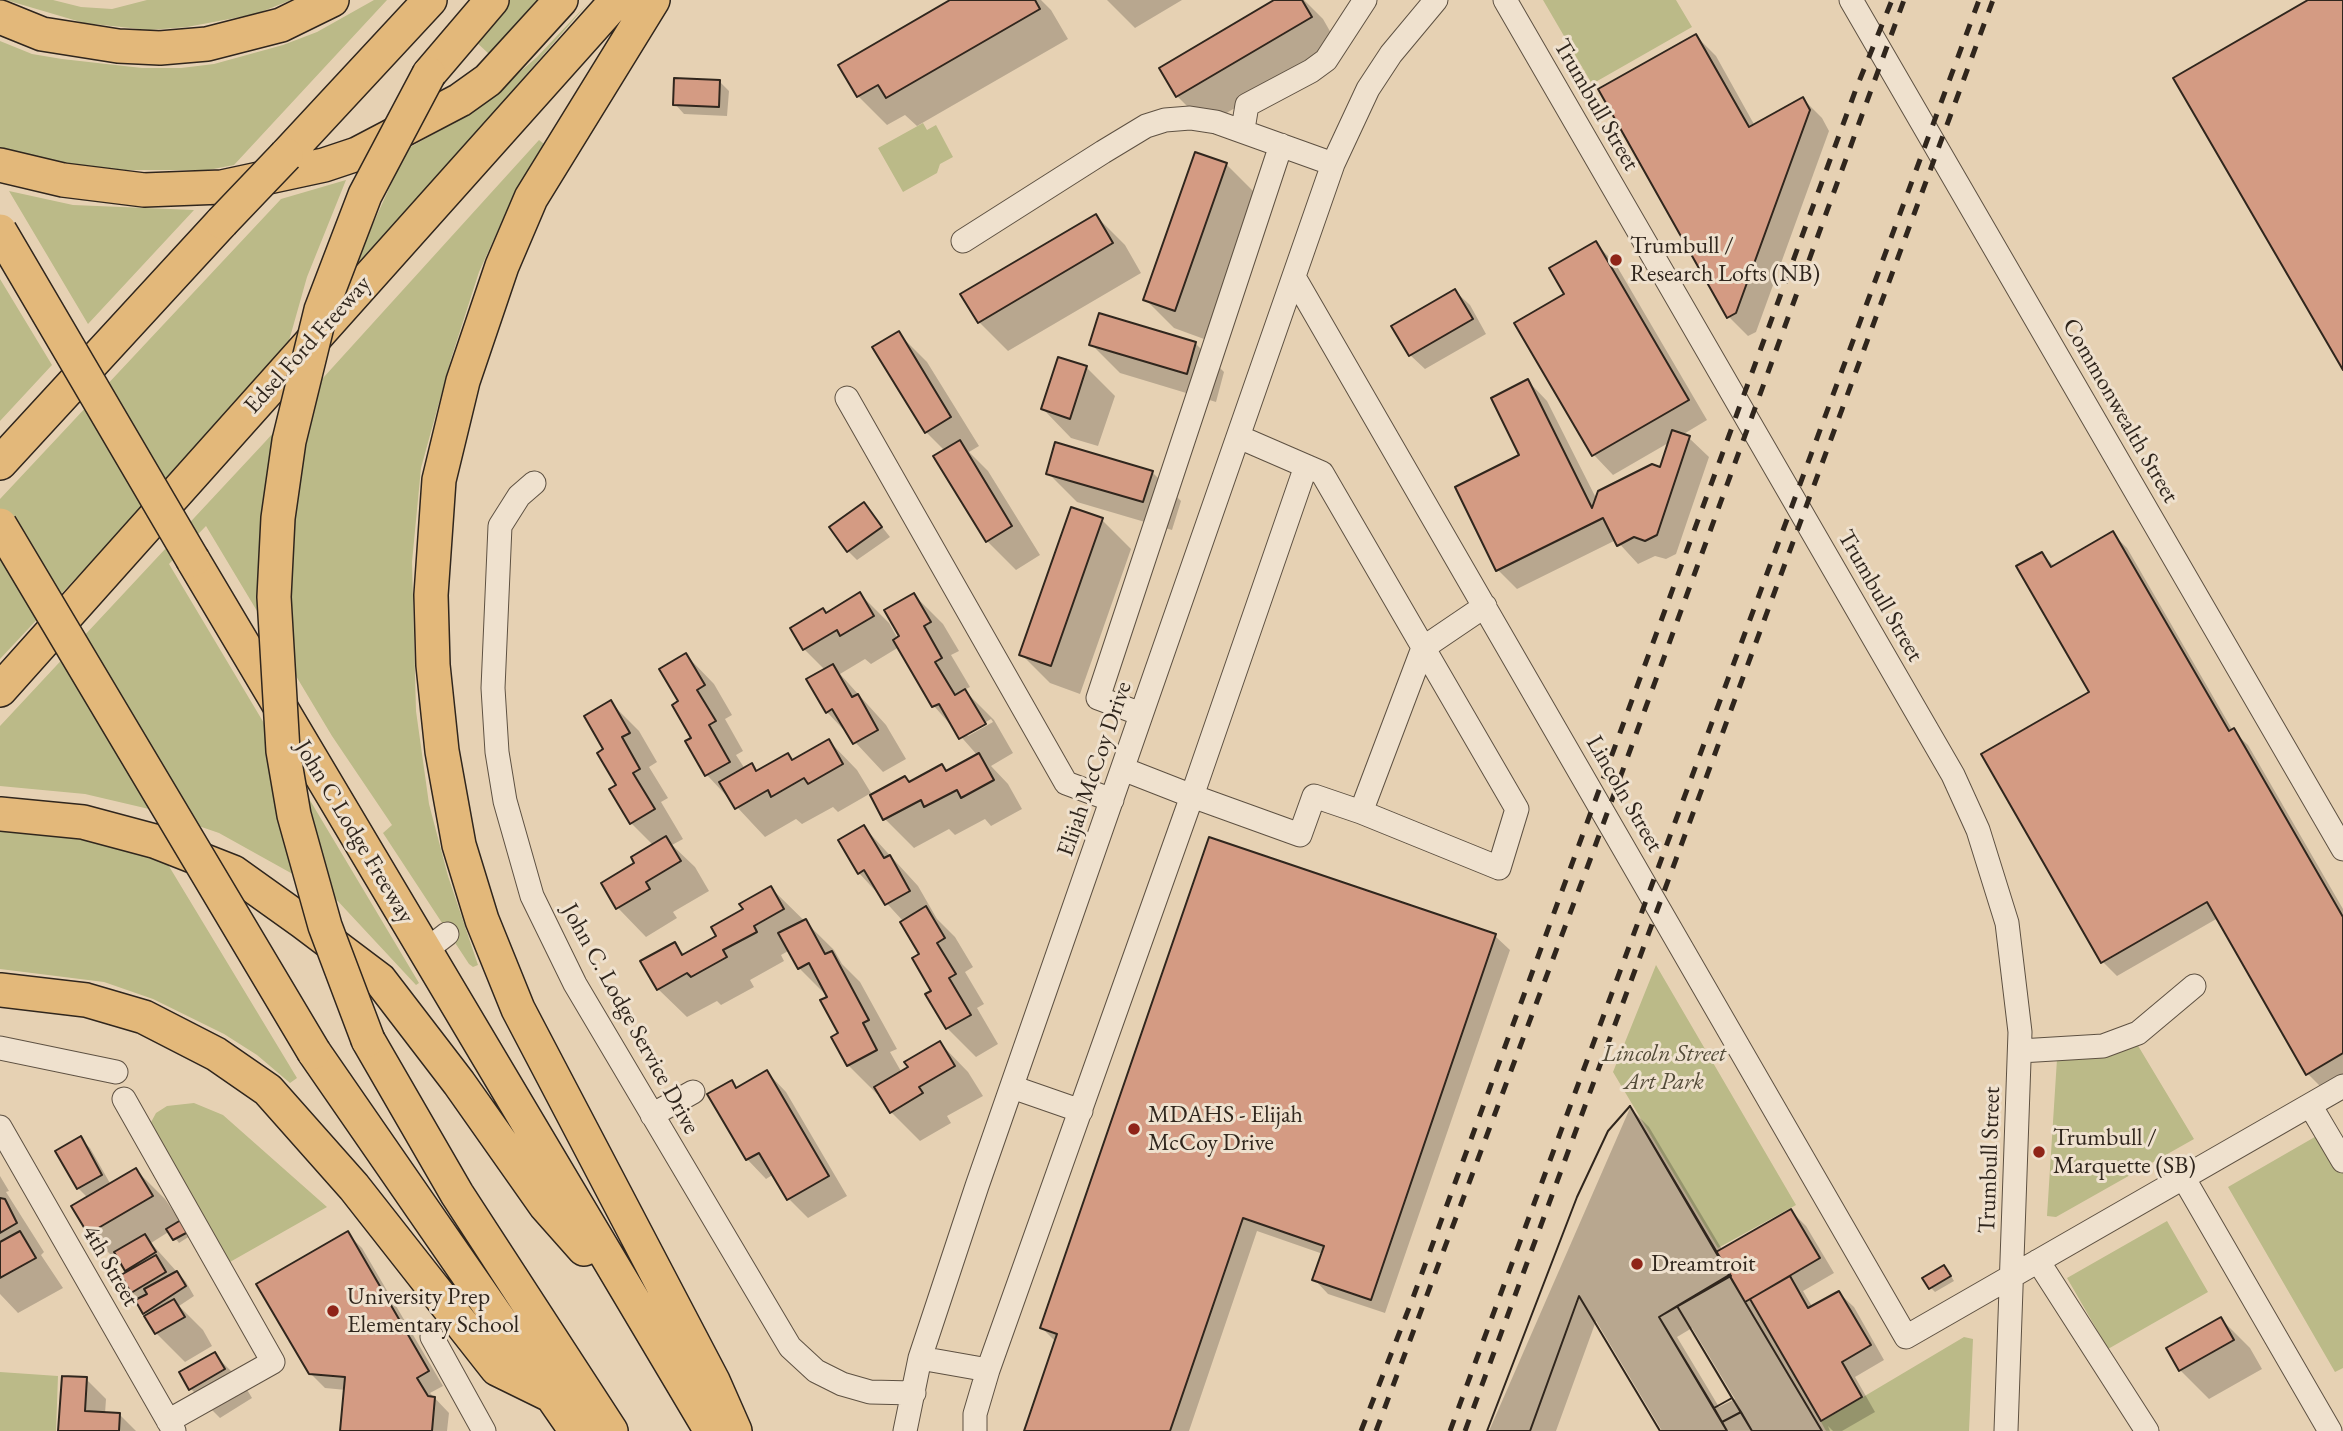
<!DOCTYPE html>
<style>
body{margin:0}
canvas{display:block;background:#e6d1b3}
</style>
<canvas width="2343" height="1431"></canvas>
<script>
const ctx = document.querySelector('canvas').getContext('2d');
ctx.lineJoin = 'round';
function paint(path, color) { ctx.fillStyle = color; ctx.fill(path, 'evenodd'); }
const toPath = rows => new Path2D(rows.map(r => 'M' + r).join(''));
function trace(path, color, width, dash) { ctx.strokeStyle = color; ctx.lineWidth = width; ctx.lineCap = dash ? 'butt' : 'round'; ctx.setLineDash(dash || []); ctx.stroke(path); }
function label(font, color, halo, rows, align = 'center') {
  ctx.font = font + ' "EB Garamond",serif'; ctx.lineWidth = 6; ctx.setLineDash([]); ctx.textBaseline = 'middle'; ctx.strokeStyle = halo; ctx.fillStyle = color; for (const [text, x, y, turn = 0] of rows) {
    ctx.save(); ctx.translate(x, y); ctx.rotate((+turn || 0) * Math.PI / 180); ctx.textAlign = isNaN(turn) ? turn : align; if (halo) ctx.strokeText(text, 0, 0); ctx.fillText(text, 0, 0); ctx.restore();
  }
}
paint(toPath([
 [6,0,53,0,81,7,112,9,147,0,291,0,256,14,187,27,149,30,84,23],
 [374,0,387,0,234,165,208,170,106,170,71,166,0,148,0,41,32,54,62,59,142,68,181,68,214,64,283,45,317,32],
 [506,0,544,0,489,54,474,40],
 [1543,0,1676,0,1692,27,1592,84],
 [588,3,437,178,353,268,407,149,453,123,499,90,537,57],
 [923,123,927,130,936,125,953,157,940,164,937,173,903,192,878,148],
 [539,140,544,144,503,219,479,272,451,359,421,468,412,562,416,711,429,804,448,876,478,965,473,967,469,964,383,833,392,825,332,736,206,526,169,564,419,983,416,985,334,897,219,833,149,809,85,794,0,786,0,726,264,443],
 [346,180,307,277,285,355,0,659,0,499,281,199],
 [9,191,73,205,194,210,88,324],
 [0,279,52,365,0,421],
 [0,827,19,827,161,853,297,1078,290,1083,257,1055,224,1034,153,999,104,982,0,969],
 [1656,965,1796,1205,1718,1248,1613,1072],
 [2137,1044,2194,1139,2056,1217,2047,1216,2057,1059,2103,1058],
 [194,1103,223,1115,327,1207,230,1262,149,1126,156,1113,167,1106],
 [2320,1134,2343,1174,2343,1368,2335,1372,2228,1187],
 [2167,1221,2208,1292,2108,1349,2067,1278],
 [1964,1337,1973,1339,1969,1431,1826,1431,1821,1422],
 [0,1372,58,1376,56,1431,0,1431]
]), '#bbba88');
paint(toPath([
 [954,0,1041,0,1051,10,1068,39,917,126,905,115,887,125,858,96,841,65],
 [1107,0,1182,0,1135,28],
 [1277,0,1304,0,1323,19,1339,47,1206,125,1177,96],
 [1696,36,1716,56,1755,126,1803,99,1822,118,1829,131,1756,332,1748,336,1729,317],
 [719,81,729,91,727,116,684,114,675,104],
 [1226,164,1255,193,1204,339,1174,328,1145,299],
 [1096,216,1125,245,1141,273,1008,351,979,322],
 [1595,243,1615,263,1707,420,1682,435,1689,438,1709,457,1676,554,1666,559,1655,556,1638,564,1616,540,1517,589,1498,570,1521,456,1528,381,1547,401,1597,500,1661,469,1670,442,1613,475,1594,455,1516,324,1566,295],
 [1455,291,1470,305,1486,334,1425,369,1410,355],
 [898,333,927,362,979,446,969,452,988,471,1040,555,1016,570,987,541,945,451,926,432],
 [1195,343,1224,372,1216,402,1120,373,1091,344],
 [1086,367,1115,396,1098,446,1071,438,1043,409],
 [1152,472,1181,501,1172,530,1077,502,1048,473],
 [864,504,890,537,857,560,848,551],
 [1102,520,1131,549,1080,694,1050,683,1021,654],
 [2113,534,2127,548,2233,731,2248,745,2343,909,2343,1076,2322,1088,2308,1074,2218,918,2117,976,2103,962,2091,693,2042,554,2055,567],
 [860,594,889,623,898,639,914,595,943,624,959,651,951,655,970,687,964,690,994,720,1013,753,991,766,1008,784,1022,809,991,826,985,819,955,835,949,829,914,848,885,819,905,778,910,783,942,766,948,772,978,756,934,706,899,647,871,664,865,659,840,674,886,725,906,759,883,772,827,712,825,670,804,649,792,629,827,614],
 [991,719,993,722,968,736,966,734],
 [686,655,714,684,732,715,725,719,743,751,736,755,745,769,751,766,758,772,788,755,794,761,829,741,857,770,871,793,838,812,833,807,802,824,796,819,765,837,707,775,687,742,693,738,681,702],
 [611,703,639,731,657,762,649,767,668,798,661,802,683,839,672,845,695,867,709,891,673,912,677,918,646,937,618,908,636,864,654,846,631,823,606,750],
 [864,827,918,886,937,919,955,937,973,967,965,972,984,1004,977,1008,998,1044,976,1057,947,1028,921,955,903,921,859,873],
 [771,888,834,950,842,964,860,982,897,1049,890,1052,902,1073,940,1043,968,1072,983,1096,947,1116,951,1123,920,1141,891,1112,879,1093,877,1094,848,1065,829,998,799,968,790,950,781,955,784,961,750,980,754,987,721,1005,717,1001,687,1017,658,989,674,944,685,955,719,936],
 [1495,936,1510,950,1385,1313,1328,1294,1314,1279,1323,1254,1257,1231,1189,1431,1026,1431,1056,1342,1042,1328],
 [767,1072,786,1092,847,1196,808,1218,789,1199,774,1174,766,1179,747,1159,732,1082,738,1089],
 [1630,1108,1649,1127,1723,1251,1791,1211,1806,1226,1834,1273,1803,1291,1813,1308,1839,1293,1854,1307,1884,1360,1855,1377,1875,1412,1842,1431,1833,1431,1828,1426,1830,1431,1662,1431,1596,1321,1556,1431,1489,1431],
 [1692,1328,1735,1399,1719,1407,1677,1337],
 [80,1138,90,1148,111,1185,136,1170,165,1199,190,1236,179,1243,170,1231,151,1243,186,1282,194,1296,179,1306,203,1330,212,1346,185,1362,156,1333,140,1300,132,1292,129,1272,121,1260,118,1262,89,1233,74,1207,88,1198,78,1188],
 [0,1176,9,1191,6,1192,44,1252,41,1255,63,1288,18,1313,0,1294],
 [347,1233,362,1248,443,1386,430,1393,449,1413,447,1431,342,1431,346,1390,325,1388,310,1373],
 [1948,1271,1954,1281,1935,1292,1931,1288],
 [2221,1319,2250,1348,2262,1369,2209,1399,2180,1370],
 [214,1354,243,1383,252,1398,220,1418,191,1389],
 [86,1379,106,1399,105,1414,120,1415,136,1431,60,1431]
]), '#0003');
const building = toPath([
 [950,0,1035,0,1040,9,886,98,878,85,857,97,838,65,950,0],
 [1274,0,1302,0,1312,17,1176,97,1159,68,1274,0],
 [2308,0,2343,0,2343,370,2173,78,2308,0],
 [1696,34,1749,127,1803,97,1810,110,1736,313,1727,318,1598,89,1696,34],
 [674,78,720,80,719,107,673,105,674,78],
 [1195,152,1227,163,1175,311,1143,300,1195,152],
 [1096,214,1113,243,978,323,960,294,1096,214],
 [1596,241,1689,400,1592,456,1514,323,1564,294,1549,268,1596,241],
 [1455,289,1473,319,1409,356,1391,326,1455,289],
 [1099,313,1196,342,1187,374,1089,345,1099,313],
 [899,331,951,417,925,433,872,347,899,331],
 [1058,357,1087,366,1070,419,1041,409,1058,357],
 [1528,379,1592,508,1598,491,1652,464,1660,467,1672,430,1690,436,1657,535,1645,541,1634,537,1617,546,1603,518,1496,571,1455,487,1519,455,1491,398,1528,379],
 [960,440,1012,526,986,542,933,456,960,440],
 [1055,442,1153,471,1143,502,1046,474,1055,442],
 [864,502,882,527,847,552,829,527,864,502],
 [1071,507,1103,518,1051,666,1019,655,1071,507],
 [2113,531,2229,731,2234,728,2343,917,2343,1053,2306,1075,2207,902,2101,963,1981,754,2089,692,2016,566,2042,552,2051,567,2113,531],
 [860,592,874,616,840,636,837,630,803,650,790,628,823,608,826,613,860,592],
 [914,593,931,622,924,626,942,658,935,662,955,695,965,689,986,724,959,739,939,704,932,707,893,640,899,636,884,610,914,593],
 [686,653,705,685,697,690,716,721,709,725,730,762,705,776,685,741,691,738,672,705,678,701,659,669,686,653],
 [833,664,852,697,858,694,878,730,853,744,832,709,826,713,806,679,833,664],
 [611,700,630,733,622,737,640,769,633,773,655,809,630,824,609,789,616,785,597,753,603,749,584,716,611,700],
 [829,739,843,764,808,784,804,778,771,797,768,790,735,809,719,782,752,763,756,771,788,753,792,760,829,739],
 [979,753,994,780,961,798,957,790,924,807,921,800,883,820,870,795,905,776,909,782,942,764,946,771,979,753],
 [864,825,884,858,890,855,910,891,885,905,864,870,858,874,838,840,864,825],
 [666,836,681,861,646,882,650,889,616,909,601,883,634,863,631,857,666,836],
 [1209,837,1496,934,1371,1300,1312,1280,1324,1246,1243,1218,1170,1431,1024,1431,1057,1334,1040,1328,1209,837],
 [771,886,784,909,754,926,757,932,723,950,727,957,691,977,687,973,657,990,640,961,675,942,682,955,716,936,711,927,743,909,739,904,771,886],
 [926,906,945,938,937,943,956,974,949,978,971,1015,946,1029,925,994,931,991,912,958,919,954,900,922,926,906],
 [806,919,825,954,832,951,869,1020,863,1023,877,1050,847,1066,831,1037,838,1033,820,1000,827,997,809,963,798,969,778,933,806,919],
 [940,1041,955,1066,919,1087,923,1093,890,1113,874,1087,908,1067,904,1062,940,1041],
 [767,1070,829,1176,787,1200,759,1153,746,1160,707,1094,732,1080,736,1088,767,1070],
 [1630,1106,1745,1302,1822,1431,1752,1431,1741,1412,1722,1422,1727,1431,1660,1431,1579,1296,1530,1431,1487,1431,1577,1197,1608,1131,1630,1106],
 [1677,1306,1732,1398,1714,1408,1659,1317,1677,1306],
 [1630,1106,1731,1276,1659,1317,1727,1431,1660,1431,1579,1296,1530,1431,1487,1431,1577,1197,1608,1131,1630,1106],
 [81,1136,102,1175,77,1189,55,1151,81,1136],
 [136,1168,153,1196,88,1234,71,1206,136,1168],
 [0,1198,5,1199,17,1223,0,1233,0,1198],
 [1791,1209,1820,1258,1745,1302,1716,1252,1791,1209],
 [181,1220,188,1232,173,1240,166,1229,181,1220],
 [20,1231,36,1258,0,1278,0,1242,20,1231],
 [348,1231,429,1371,417,1378,428,1396,435,1397,432,1431,340,1431,345,1377,309,1374,256,1284,348,1231],
 [145,1234,156,1252,125,1271,114,1252,145,1234],
 [156,1255,166,1272,131,1293,121,1275,156,1255],
 [1944,1265,1951,1276,1929,1289,1922,1278,1944,1265],
 [177,1271,186,1286,143,1314,135,1300,147,1294,144,1289,177,1271],
 [1729,1275,1745,1302,1822,1431,1752,1431,1677,1306,1729,1275],
 [1790,1276,1808,1308,1839,1291,1871,1345,1842,1362,1862,1397,1821,1421,1750,1299,1790,1276],
 [174,1299,185,1317,155,1334,144,1316,174,1299],
 [2221,1317,2234,1340,2179,1371,2166,1348,2221,1317],
 [215,1352,225,1369,189,1390,179,1372,215,1352],
 [62,1376,87,1377,85,1411,120,1413,119,1431,58,1431,62,1376],
 [1732,1398,1741,1412,1722,1422,1714,1408,1732,1398]
]);
paint(building, '#d49b83');
trace(building, '#30261d', 2);
const minor = toPath([
 [1505,0,1953,775,1978,830,2007,923,2020,1032,2006,1431],
 [1851,0,2343,849],
 [1243,129,1247,105,1311,71,1326,60,1365,0],
 [963,241,1103,152,1146,126,1165,120,1190,118,1216,122,1333,164],
 [1294,277,1906,1337,2343,1086],
 [847,398,1066,783,1112,800],
 [1239,437,1322,473,1517,809,1499,868,1361,812],
 [1306,466,1192,796,1300,835,1314,796,1361,812,1423,648,1485,606],
 [534,483,519,496,500,526,493,688,497,752,505,801,532,896,575,984,790,1347,816,1371,842,1384,870,1392,914,1393],
 [1141,714,1098,698,1281,145],
 [425,951,447,934],
 [0,1048,116,1072],
 [2020,1051,2103,1046,2138,1033,2194,986],
 [1012,1087,1081,1111],
 [124,1099,273,1362,168,1421],
 [2310,1105,2343,1161],
 [652,1115,693,1092],
 [0,1127,174,1431],
 [2183,1177,2330,1431],
 [2038,1261,2147,1431],
 [432,1337,484,1431],
 [920,1358,988,1370,1192,796,1123,769],
 [905,1431,920,1358,977,1186,1333,164,1368,89,1391,54,1436,0],
 [975,1431,975,1414,988,1370]
]);
const highway = toPath([
 [653,0,531,198,502,266,463,381,439,480,431,595,433,665,442,751,459,845,482,920,518,1009,713,1381,735,1431],
 [0,17,42,34,118,46,160,48,207,44,281,25,332,0],
 [429,74,492,0],
 [286,155,430,0],
 [0,165,63,180,144,190,222,187,324,165,357,154,460,100,488,80,561,0],
 [0,463,222,222],
 [193,560,711,1431],
 [0,690,617,0],
 [0,814,83,822,154,841,233,872,303,922,380,980,459,1083,545,1205,584,1249],
 [0,990,86,1000,144,1017,216,1054,268,1090,354,1187,497,1369,548,1394],
 [368,1040,457,1194,611,1431],
 [314,1052,576,1431]
]);
trace(minor, '#5e5142', 25);
trace(highway, '#30261d', 36);
trace(minor, '#efe1ce', 23);
trace(highway, '#e3b87a', 33);
trace(toPath([
 [1361,1431,1411,1303,1856,89,1892,0],
 [1376,1431,1590,860,1904,0],
 [1450,1431,1979,0],
 [1465,1431,1993,0]
]), '#30261d', 5, [12, 12]);
const highwayBridge = toPath([
 [222,222,286,155],
 [0,231,193,560],
 [0,525,314,1052],
 [368,1040,325,926,294,815,283,751,274,597,278,518,289,441,321,310,365,195,429,74]
]);
trace(highwayBridge, '#30261d', 36, []);
trace(highwayBridge, '#e3b87a', 33);
for (const [x, y, r, color] of [
 [1616,260,7,"#8f2418"],
 [1134,1129,7,"#8f2418"],
 [2039,1152,7,"#8f2418"],
 [1637,1264,7,"#8f2418"],
 [333,1311,7,"#8f2418"]
]) { const dot = new Path2D(); dot.arc(x, y, r, 0, 2 * Math.PI); ctx.fillStyle = color; ctx.fill(dot); trace(dot, '#efe1ce', 2.5); }
label('24px', '#30261d', '#efe1ce', [
 ["Trumbull Street",1596,105,60],
 ["Edsel Ford Freeway",308,345,-48],
 ["Commonwealth Street",2120,411,60],
 ["Trumbull Street",1880,596,60],
 ["Elijah McCoy Drive",1095,769,-71],
 ["Lincoln Street",1624,794,60],
 ["John C Lodge Freeway",354,832,59],
 ["John C. Lodge Service Drive",630,1019,61],
 ["Trumbull Street",1990,1160,-88],
 ["4th Street",110,1266,60]
]);
label('24px', '#30261d', '#efe1ce', [
 ["Trumbull /",1630,246],
 ["Research Lofts (NB)",1630,274],
 ["MDAHS - Elijah",1148,1115],
 ["McCoy Drive",1148,1143],
 ["Trumbull /",2053,1138],
 ["Marquette (SB)",2053,1166],
 ["Dreamtroit",1651,1264],
 ["University Prep",347,1297],
 ["Elementary School",347,1325]
], 'left');
label('italic 24px', '#534b38', '#efe1ce', [
 ["Lincoln Street",1664,1054],
 ["Art Park",1664,1082]
]);
</script>
